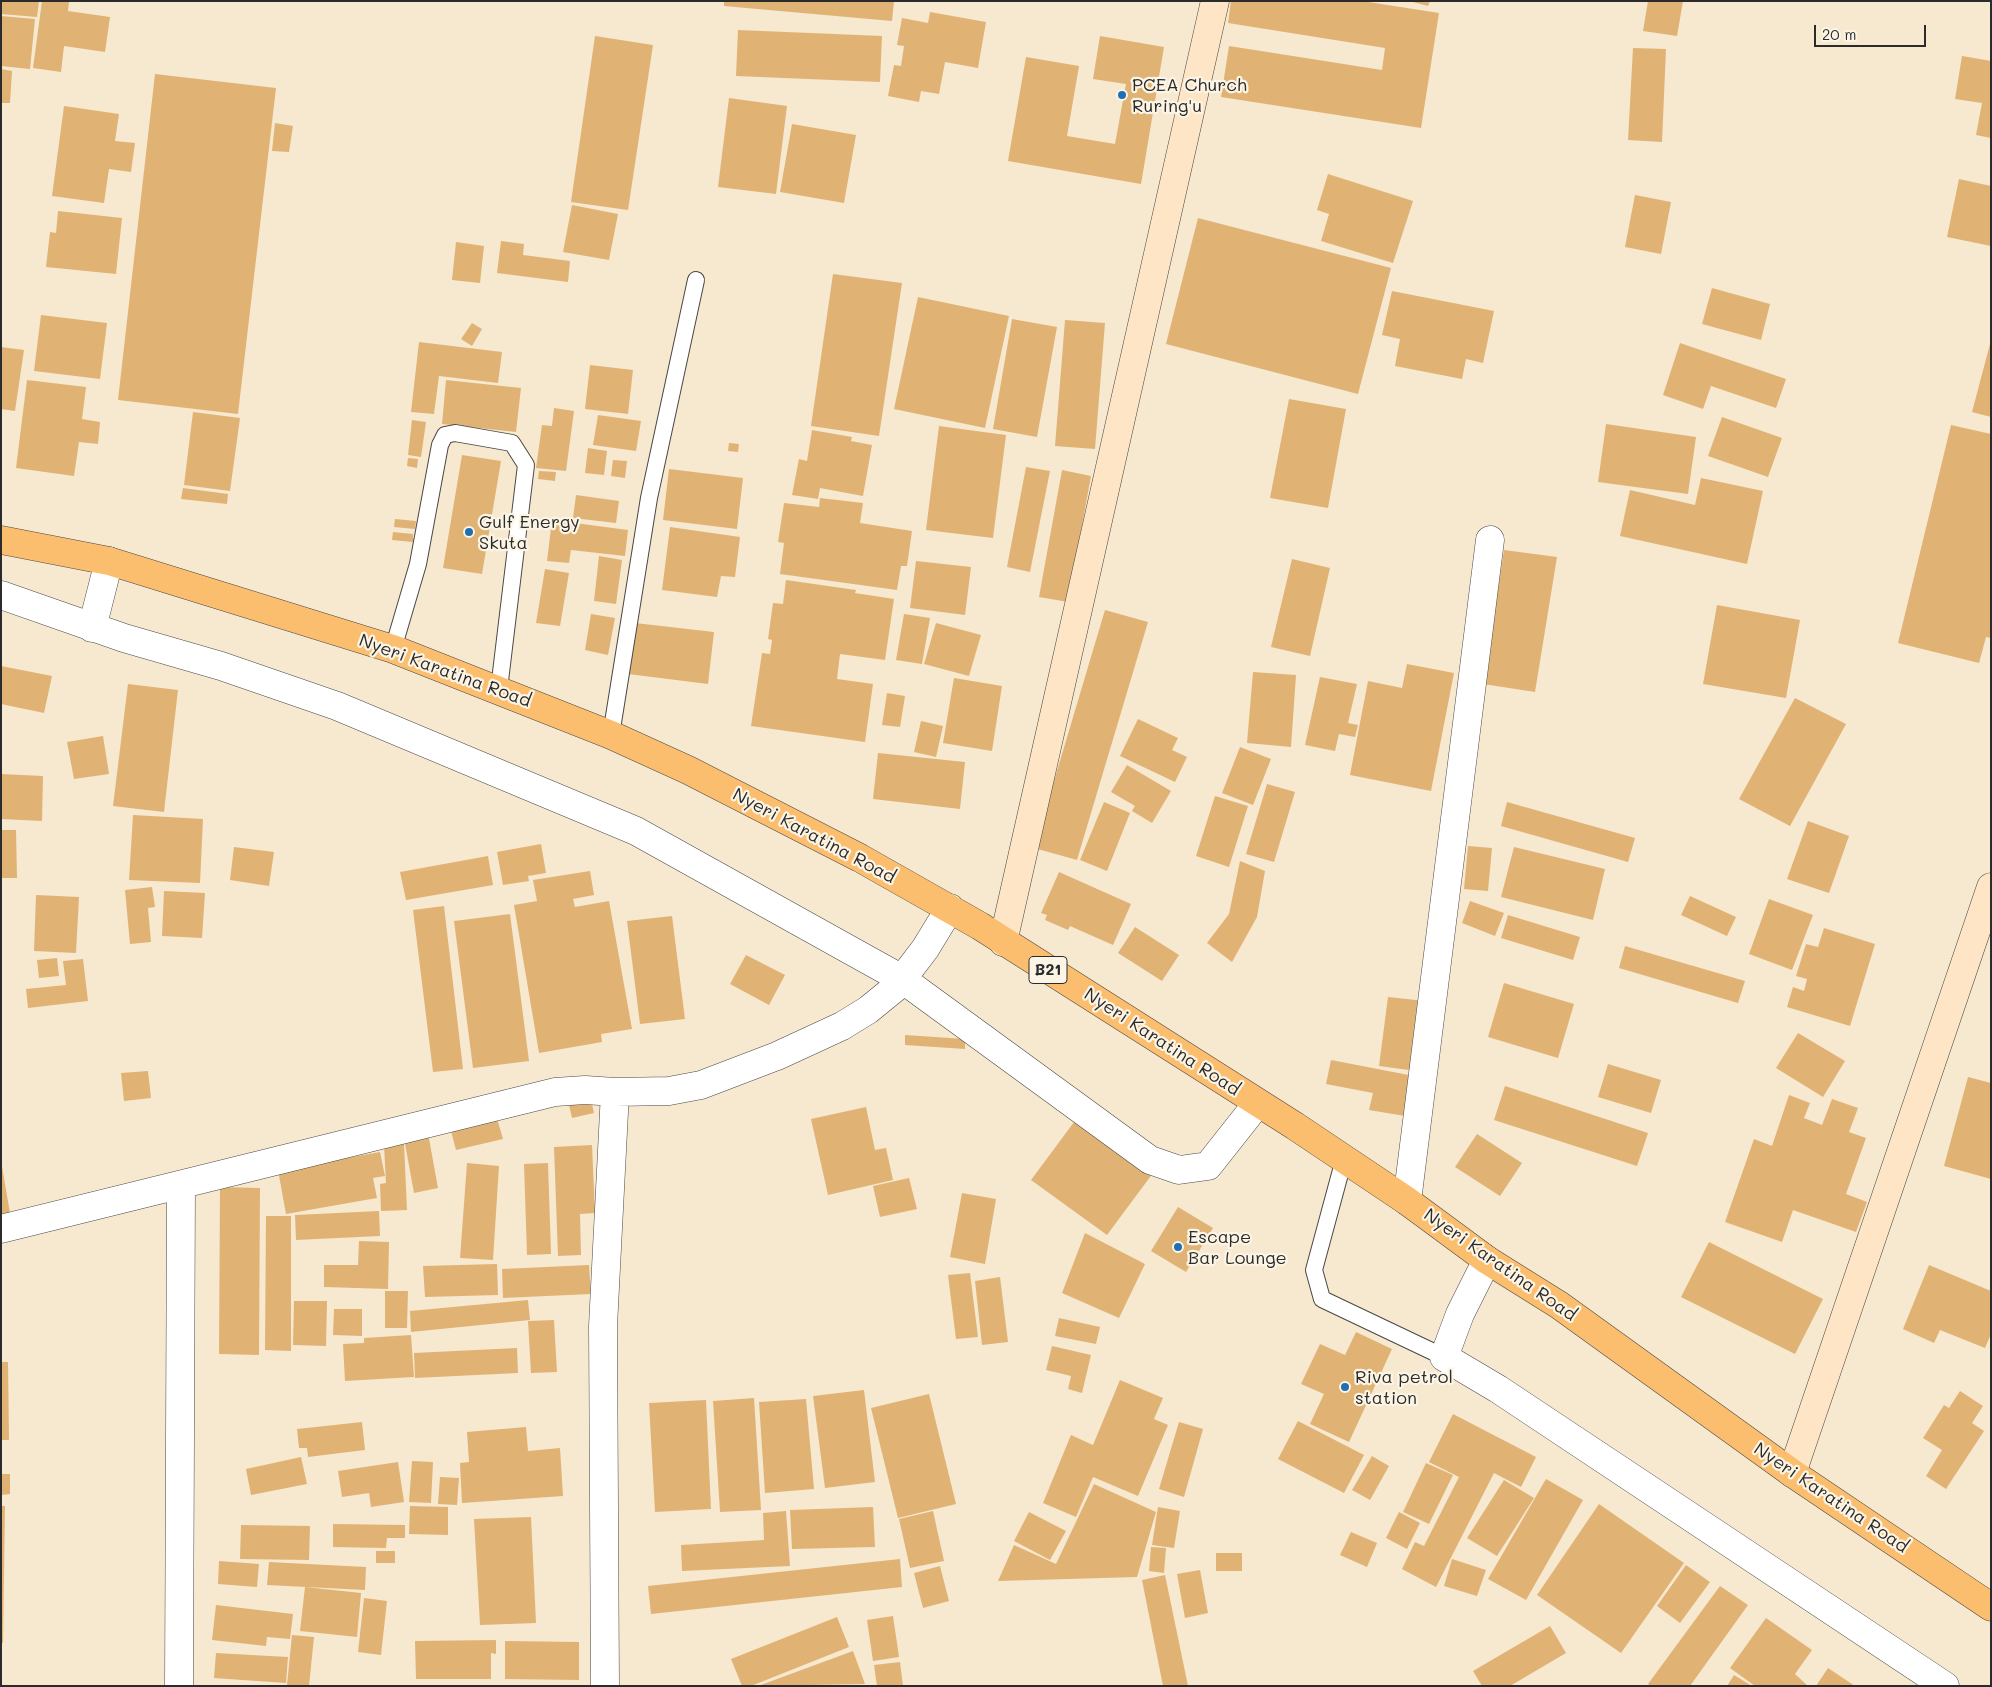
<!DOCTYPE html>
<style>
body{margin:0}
#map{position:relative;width:1992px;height:1687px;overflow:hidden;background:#f7e8d0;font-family:Mali,sans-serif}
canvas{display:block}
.frame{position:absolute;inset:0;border:2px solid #2b2b2b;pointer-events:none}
.scale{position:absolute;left:1814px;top:25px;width:112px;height:22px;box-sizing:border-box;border:2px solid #2b2b2b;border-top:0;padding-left:6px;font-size:15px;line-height:18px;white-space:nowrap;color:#2b2b2b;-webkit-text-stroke:4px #fcf5e5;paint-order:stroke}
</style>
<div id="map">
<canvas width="1992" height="1687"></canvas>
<div class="frame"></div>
<div class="scale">20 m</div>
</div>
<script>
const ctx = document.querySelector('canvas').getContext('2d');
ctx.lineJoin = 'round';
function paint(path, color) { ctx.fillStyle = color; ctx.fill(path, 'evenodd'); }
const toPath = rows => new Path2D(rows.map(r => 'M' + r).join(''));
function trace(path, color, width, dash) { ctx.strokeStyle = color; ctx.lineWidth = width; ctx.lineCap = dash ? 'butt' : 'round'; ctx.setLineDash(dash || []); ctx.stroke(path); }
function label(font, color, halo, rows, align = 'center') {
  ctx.font = font + ' Mali,sans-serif'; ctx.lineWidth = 4.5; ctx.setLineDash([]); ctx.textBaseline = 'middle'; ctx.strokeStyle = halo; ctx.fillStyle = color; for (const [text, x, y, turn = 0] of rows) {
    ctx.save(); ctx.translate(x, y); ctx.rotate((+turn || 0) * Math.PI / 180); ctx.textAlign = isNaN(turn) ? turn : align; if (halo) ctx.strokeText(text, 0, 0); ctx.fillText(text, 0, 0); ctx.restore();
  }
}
paint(toPath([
 [1,1,39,1,37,17,1,14],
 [42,1,69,1,68,11,110,17,105,52,64,46,61,72,33,68],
 [724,1,894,1,892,21,724,6],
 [1231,1,1362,1,1439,13,1421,128,1221,97,1229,46,1382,70,1385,48,1228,23],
 [1409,1,1430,1,1428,6],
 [1648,1,1683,1,1677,36,1643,31],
 [930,12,986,22,978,68,945,62,939,94,921,91,919,102,888,96,894,65,901,66,904,46,897,45,902,18,928,23],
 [1,16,35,19,30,69,1,66],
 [738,30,882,36,880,82,736,76],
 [595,36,653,45,628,210,571,202],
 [1100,36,1164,47,1141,184,1008,161,1026,57,1079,66,1067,136,1115,144,1126,84,1093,79],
 [1633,48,1666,49,1662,142,1628,140],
 [1962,56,1991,61,1991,138,1976,135,1982,103,1955,99],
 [1,69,12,71,10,103,1,103],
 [155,74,276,88,238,414,118,400],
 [729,98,787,106,776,194,718,187],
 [64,106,119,114,115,141,135,143,131,172,109,169,104,203,52,196],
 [275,123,293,126,289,152,272,151],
 [792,124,856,135,844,203,780,192],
 [1328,174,1413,201,1393,263,1321,241,1329,214,1317,210],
 [1959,179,1991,186,1991,246,1947,237],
 [1635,195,1671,202,1661,254,1625,247],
 [572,205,618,214,609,260,563,252],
 [58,211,122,218,116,274,46,267,50,232,56,233],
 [1198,218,1391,268,1358,394,1166,344],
 [501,241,524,244,523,255,570,261,568,282,497,273],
 [456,242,484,246,480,283,452,280],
 [833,274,902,283,879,436,811,426],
 [1712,288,1770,304,1761,340,1702,324],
 [1392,291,1494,311,1483,363,1466,359,1462,379,1395,366,1400,339,1382,335],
 [918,297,1009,316,985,428,894,409],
 [41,315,107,323,100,379,34,371],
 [1012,319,1057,327,1037,437,993,429],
 [1065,320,1105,323,1095,449,1055,446],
 [472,323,482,329,472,346,461,339],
 [419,342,502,352,498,383,439,376,434,414,411,412],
 [1680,343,1786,379,1776,408,1711,386,1703,409,1663,395],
 [1990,344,1991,344,1991,417,1972,412],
 [1,347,24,350,15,411,1,409],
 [590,365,633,370,628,414,585,409],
 [27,380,86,387,82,419,100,422,98,444,79,442,74,476,16,468],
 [446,380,521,388,516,432,442,424],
 [1289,399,1346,409,1328,508,1270,498],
 [554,408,574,411,566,471,536,468,542,425,552,426],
 [193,412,240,418,230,491,184,485],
 [598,415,641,421,636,451,593,445],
 [1722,417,1782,438,1768,477,1708,456],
 [412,420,426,422,421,457,408,455],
 [1606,424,1696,437,1688,494,1598,482],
 [1951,425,1991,434,1991,638,1986,637,1979,663,1898,643],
 [939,426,1006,435,993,538,926,530],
 [812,430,852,437,851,441,872,445,863,496,820,488,818,499,792,495,799,459,807,461],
 [729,443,739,444,738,452,728,451],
 [588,448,607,451,604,475,585,473],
 [462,455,501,461,482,574,443,568],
 [408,458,418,459,417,468,407,466],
 [613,460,627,461,625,478,611,476],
 [1026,467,1050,471,1030,572,1007,567],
 [669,469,743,478,737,529,663,520],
 [1062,470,1091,476,1068,602,1039,597],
 [539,471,556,472,555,481,538,479],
 [1701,478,1763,491,1747,564,1620,536,1630,490,1695,505],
 [183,488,228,494,227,504,181,499],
 [576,495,619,501,616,523,573,518],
 [820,498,863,503,860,523,912,531,907,566,901,566,897,590,780,574,784,543,778,542,784,503,819,507],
 [395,519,416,521,415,529,394,527],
 [552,520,628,530,625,556,571,550,569,563,547,561],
 [670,527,740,537,735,577,721,576,717,597,662,590],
 [393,532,413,534,413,542,392,540],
 [1504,550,1557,557,1535,692,1483,684],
 [599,556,622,560,616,604,594,601],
 [1292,559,1330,568,1310,656,1271,647],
 [916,561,971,567,965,615,910,608],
 [545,569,569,573,560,626,536,623],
 [786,580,856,590,855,593,894,599,885,660,840,654,837,679,873,684,865,742,751,726,762,653,770,654,772,640,768,639,773,603,783,604],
 [1717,605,1800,620,1786,698,1703,684],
 [1105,610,1148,622,1077,860,1034,848],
 [591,614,615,618,608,655,585,650],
 [904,614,930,618,922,664,896,660],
 [635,623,714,632,708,684,628,674],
 [936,623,981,635,969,676,924,664],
 [1407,664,1454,673,1431,791,1350,775,1368,681,1402,688],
 [1,666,52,676,44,713,1,704],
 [1253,672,1296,675,1291,747,1247,743],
 [1320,677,1357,684,1348,723,1358,725,1355,737,1339,734,1335,751,1305,745],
 [954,678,1002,686,992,751,943,743],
 [128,684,178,690,164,812,113,806],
 [887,693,905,696,900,727,882,725],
 [1795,698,1846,724,1790,826,1739,799],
 [1138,719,1178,738,1172,750,1187,757,1175,782,1120,756],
 [921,721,943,726,936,757,914,752],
 [103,736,109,774,74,779,67,742],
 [1240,747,1271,759,1253,805,1222,793],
 [878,753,965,762,960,809,873,799],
 [1127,765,1171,791,1152,823,1132,811,1135,806,1111,792],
 [1,774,43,776,42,821,1,819],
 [1267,784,1295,792,1274,862,1246,854],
 [1215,796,1248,806,1229,867,1196,856],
 [1104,802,1130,813,1107,871,1080,860],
 [1507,802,1635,838,1628,862,1501,826],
 [133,815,203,819,200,883,129,880],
 [1808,821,1849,836,1829,893,1787,879],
 [1,830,16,830,17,878,1,878],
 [541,844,546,873,528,876,529,881,503,885,497,852],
 [1468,846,1492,848,1488,891,1464,889],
 [234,847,274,852,269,886,230,880],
 [1514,847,1605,869,1593,920,1501,897],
 [488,856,493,885,406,900,400,872],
 [1240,861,1265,871,1257,917,1232,962,1207,943,1229,914],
 [590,871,594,895,573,899,575,907,609,901,632,1029,601,1034,602,1042,539,1053,514,905,537,901,533,880],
 [1059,872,1131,904,1113,945,1070,926,1068,930,1045,920,1047,915,1041,913],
 [152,887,155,907,148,908,151,942,130,944,125,890],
 [164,891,205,893,202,938,162,936],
 [36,895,79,897,76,953,34,951],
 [1690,896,1736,917,1727,936,1681,915],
 [1769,899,1813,915,1792,970,1749,954],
 [1470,901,1504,913,1495,936,1462,923],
 [444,906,463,1069,433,1072,413,910],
 [510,914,529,1061,473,1068,454,921],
 [1508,915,1580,937,1573,960,1501,938],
 [672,916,685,1019,640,1024,627,921],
 [1135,927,1179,955,1162,981,1118,953],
 [1824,928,1875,944,1850,1026,1787,1007,1793,987,1804,991,1807,979,1796,976,1806,944,1818,947],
 [1625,946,1745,981,1738,1003,1619,968],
 [746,955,785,975,769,1005,730,984],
 [57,958,59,976,39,978,37,960],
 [83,959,88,1001,28,1008,26,989,66,985,63,961],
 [1504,983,1574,1004,1558,1058,1488,1037],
 [1388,997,1425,1001,1416,1071,1379,1066],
 [1798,1033,1845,1061,1823,1097,1776,1068],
 [905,1035,965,1039,965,1049,905,1045],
 [1331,1060,1419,1077,1411,1117,1369,1110,1373,1093,1326,1084],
 [1608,1064,1661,1080,1651,1113,1598,1097],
 [148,1071,151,1098,124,1101,121,1073],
 [1968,1077,1991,1083,1991,1179,1944,1166],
 [1505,1086,1648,1133,1637,1166,1494,1120],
 [589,1090,594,1113,572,1118,567,1096],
 [1789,1095,1810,1103,1804,1118,1822,1125,1832,1099,1858,1108,1849,1132,1866,1138,1846,1194,1867,1202,1856,1232,1793,1210,1782,1242,1725,1222,1754,1139,1772,1146],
 [866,1107,875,1150,886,1148,893,1180,828,1195,811,1119],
 [496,1115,503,1139,456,1150,450,1127],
 [1077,1118,1153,1173,1107,1235,1031,1180],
 [428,1133,438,1188,414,1193,404,1138],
 [1477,1134,1522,1163,1500,1196,1455,1167],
 [404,1144,407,1210,381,1211,380,1184,386,1183,384,1145],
 [592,1145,595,1213,580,1214,581,1255,558,1256,554,1147],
 [380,1152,385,1176,373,1178,377,1198,286,1214,278,1170],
 [1,1161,10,1213,1,1214],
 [467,1163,499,1166,493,1260,460,1258],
 [548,1163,551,1254,527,1255,524,1164],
 [909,1178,917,1209,880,1217,873,1186],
 [220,1187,260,1188,259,1355,219,1354],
 [962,1193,996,1199,985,1264,950,1257],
 [1178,1207,1213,1228,1186,1272,1151,1251],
 [379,1211,380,1236,296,1240,295,1215],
 [266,1216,291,1216,291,1351,265,1350],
 [1085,1233,1145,1264,1119,1318,1062,1293],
 [359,1241,389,1242,388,1289,324,1287,324,1265,358,1265],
 [1709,1242,1823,1299,1795,1354,1681,1297],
 [497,1264,498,1295,425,1297,423,1266],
 [589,1265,591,1294,503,1298,502,1269],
 [1929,1265,1991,1291,1991,1334,1985,1348,1940,1330,1934,1343,1903,1329],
 [970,1273,978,1337,956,1339,948,1275],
 [1000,1277,1008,1342,982,1345,975,1281],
 [385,1291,408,1291,407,1328,385,1328],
 [528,1300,530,1320,411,1332,410,1311],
 [294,1301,327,1301,326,1346,293,1345],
 [334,1309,362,1309,362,1336,333,1335],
 [1059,1318,1100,1327,1096,1344,1055,1336],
 [554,1320,557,1372,531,1373,528,1321],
 [1356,1332,1392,1349,1349,1442,1310,1424,1324,1394,1301,1384,1320,1344,1345,1355],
 [411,1335,414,1377,345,1381,343,1344,364,1343,364,1338],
 [1052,1346,1091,1355,1082,1393,1068,1389,1071,1376,1046,1370],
 [517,1348,518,1373,415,1378,414,1353],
 [1,1362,8,1362,9,1440,1,1440],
 [1120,1380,1163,1398,1154,1419,1168,1425,1138,1496,1093,1477,1076,1517,1043,1503,1071,1435,1093,1445],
 [864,1390,875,1482,825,1488,813,1396],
 [1960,1391,1983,1406,1972,1423,1984,1431,1946,1489,1926,1476,1942,1450,1923,1438,1944,1405,1949,1408],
 [929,1394,956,1504,898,1518,871,1408],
 [754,1398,761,1510,720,1512,713,1401],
 [806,1399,814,1489,765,1493,759,1402],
 [706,1400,711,1509,655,1512,649,1403],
 [1453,1414,1536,1457,1521,1487,1494,1473,1436,1587,1402,1569,1415,1542,1424,1546,1459,1477,1429,1462],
 [1298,1421,1364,1455,1344,1493,1278,1459],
 [362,1422,365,1450,308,1457,307,1448,299,1448,297,1429],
 [1179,1422,1203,1429,1184,1497,1159,1489],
 [526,1427,528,1451,560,1448,563,1496,462,1503,460,1463,469,1462,467,1432],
 [1372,1456,1389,1466,1370,1500,1352,1490],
 [301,1457,307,1484,251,1495,246,1469],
 [412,1461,433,1462,431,1503,409,1502],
 [398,1462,404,1502,371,1507,369,1493,342,1497,338,1471],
 [1426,1463,1453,1475,1429,1524,1403,1512],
 [1,1474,10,1474,10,1494,1,1495],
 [440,1477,459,1478,457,1505,438,1504],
 [1546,1479,1583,1500,1526,1600,1488,1579],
 [1504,1480,1534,1498,1497,1556,1467,1538],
 [1094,1484,1156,1512,1137,1577,998,1581,1014,1545,1056,1564],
 [1599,1504,1684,1563,1621,1653,1537,1595],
 [1,1506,5,1506,3,1643,1,1643],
 [410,1506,448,1507,448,1535,409,1534],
 [873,1507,875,1547,792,1549,790,1510],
 [1158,1507,1180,1511,1174,1548,1152,1545],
 [786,1511,790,1566,682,1571,681,1545,764,1540,763,1513],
 [933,1511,944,1561,910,1568,899,1519],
 [1029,1512,1066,1531,1050,1560,1014,1541],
 [1399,1512,1420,1523,1407,1549,1386,1538],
 [531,1517,536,1623,480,1625,474,1519],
 [333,1524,405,1525,405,1538,387,1538,386,1548,333,1547],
 [241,1525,310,1526,309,1560,240,1559],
 [1351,1532,1377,1543,1367,1567,1340,1555],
 [1151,1547,1166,1548,1164,1573,1149,1571],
 [376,1551,395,1551,395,1563,376,1563],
 [1216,1553,1242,1553,1242,1571,1216,1571],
 [900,1559,902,1587,651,1614,648,1586],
 [1452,1559,1486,1570,1477,1596,1444,1586],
 [219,1561,259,1564,257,1587,218,1584],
 [269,1562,366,1567,365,1590,267,1585],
 [1686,1565,1710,1582,1680,1623,1657,1606],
 [940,1566,949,1601,923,1608,914,1573],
 [1200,1570,1208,1613,1185,1618,1177,1574],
 [1165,1575,1188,1686,1163,1686,1142,1580],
 [1720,1586,1748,1605,1690,1686,1651,1686,1648,1684],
 [305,1587,361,1593,357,1637,300,1631],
 [364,1598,387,1601,381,1655,358,1652],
 [216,1605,293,1614,290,1639,267,1637,266,1646,212,1640],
 [893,1616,899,1657,873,1661,867,1620],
 [837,1617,849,1647,751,1686,742,1686,731,1659],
 [1766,1618,1812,1650,1795,1674,1808,1686,1755,1686,1730,1668],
 [1550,1626,1566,1653,1510,1686,1482,1686,1473,1671],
 [292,1635,314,1637,309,1686,287,1685],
 [496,1640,496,1654,491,1653,491,1679,416,1679,415,1641],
 [505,1641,579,1642,579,1680,505,1679],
 [853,1651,865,1684,758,1686],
 [216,1653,288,1657,286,1683,214,1678],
 [900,1662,903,1686,877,1686,874,1665],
 [1828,1668,1855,1686,1816,1686],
 [1734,1675,1752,1686,1727,1686]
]), '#e0b375');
const lane = toPath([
 [393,649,418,564,440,445,445,435,455,433,512,443,526,465,499,689],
 [611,735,649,498,696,280],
 [1344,1159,1314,1270,1322,1299,1444,1357]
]);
const street = toPath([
 [1,595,124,638,221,666,337,706,636,831,902,979,1150,1160,1179,1170,1208,1166,1257,1104],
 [92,628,109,561],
 [1407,1201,1490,540],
 [1,1229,555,1092,585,1090,615,1092,669,1091,701,1085,777,1056,842,1026,868,1010,895,988,902,979,925,949,950,908],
 [1487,1260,1460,1314,1444,1357,1498,1389,1945,1686],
 [179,1686,181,1186],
 [605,1686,603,1326,615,1092]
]);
const secondary = toPath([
 [1003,942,1215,1],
 [1792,1473,1991,887]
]);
const highway = toPath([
 [1,540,109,561,393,649,611,735,688,770,860,858,980,926,1295,1126,1407,1201,1487,1260,1559,1305,1792,1473,1991,1607]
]);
trace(lane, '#4a4744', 18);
trace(street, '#4a4744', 29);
trace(secondary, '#4a4744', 29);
trace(highway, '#4a4744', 29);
trace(lane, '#fff', 16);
trace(street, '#fff', 28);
trace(secondary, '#fde5c5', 28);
trace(highway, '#fbbd6e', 28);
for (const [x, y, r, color] of [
 [1122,95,5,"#1f6fb2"],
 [469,532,5,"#1f6fb2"],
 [1178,1247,5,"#1f6fb2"],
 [1345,1387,5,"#1f6fb2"]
]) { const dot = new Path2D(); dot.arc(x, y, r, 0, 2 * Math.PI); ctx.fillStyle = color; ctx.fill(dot); trace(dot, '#fcf5e5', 2); }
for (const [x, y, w] of [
 [1048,970,38]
]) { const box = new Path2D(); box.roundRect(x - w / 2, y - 13.5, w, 27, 4); ctx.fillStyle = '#fcf5e5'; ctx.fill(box); trace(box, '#2b2b2b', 1); }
label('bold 16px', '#2b2b2b', null, [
 ["B21",1048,970]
]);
label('18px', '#2b2b2b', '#fcf5e5', [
 ["PCEA Church",1132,85],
 ["Ruring'u",1132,106],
 ["Gulf Energy",479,522],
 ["Skuta",479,543],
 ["Escape",1188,1237],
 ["Bar Lounge",1188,1258],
 ["Riva petrol",1355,1377],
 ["station",1355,1398]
], 'left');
label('18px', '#2b2b2b', '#fcf5e5', [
 ["Nyeri Karatina Road",445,671,20],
 ["Nyeri Karatina Road",814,836,28],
 ["Nyeri Karatina Road",1162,1042,33],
 ["Nyeri Karatina Road",1500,1265,35],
 ["Nyeri Karatina Road",1831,1498,34]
]);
</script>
